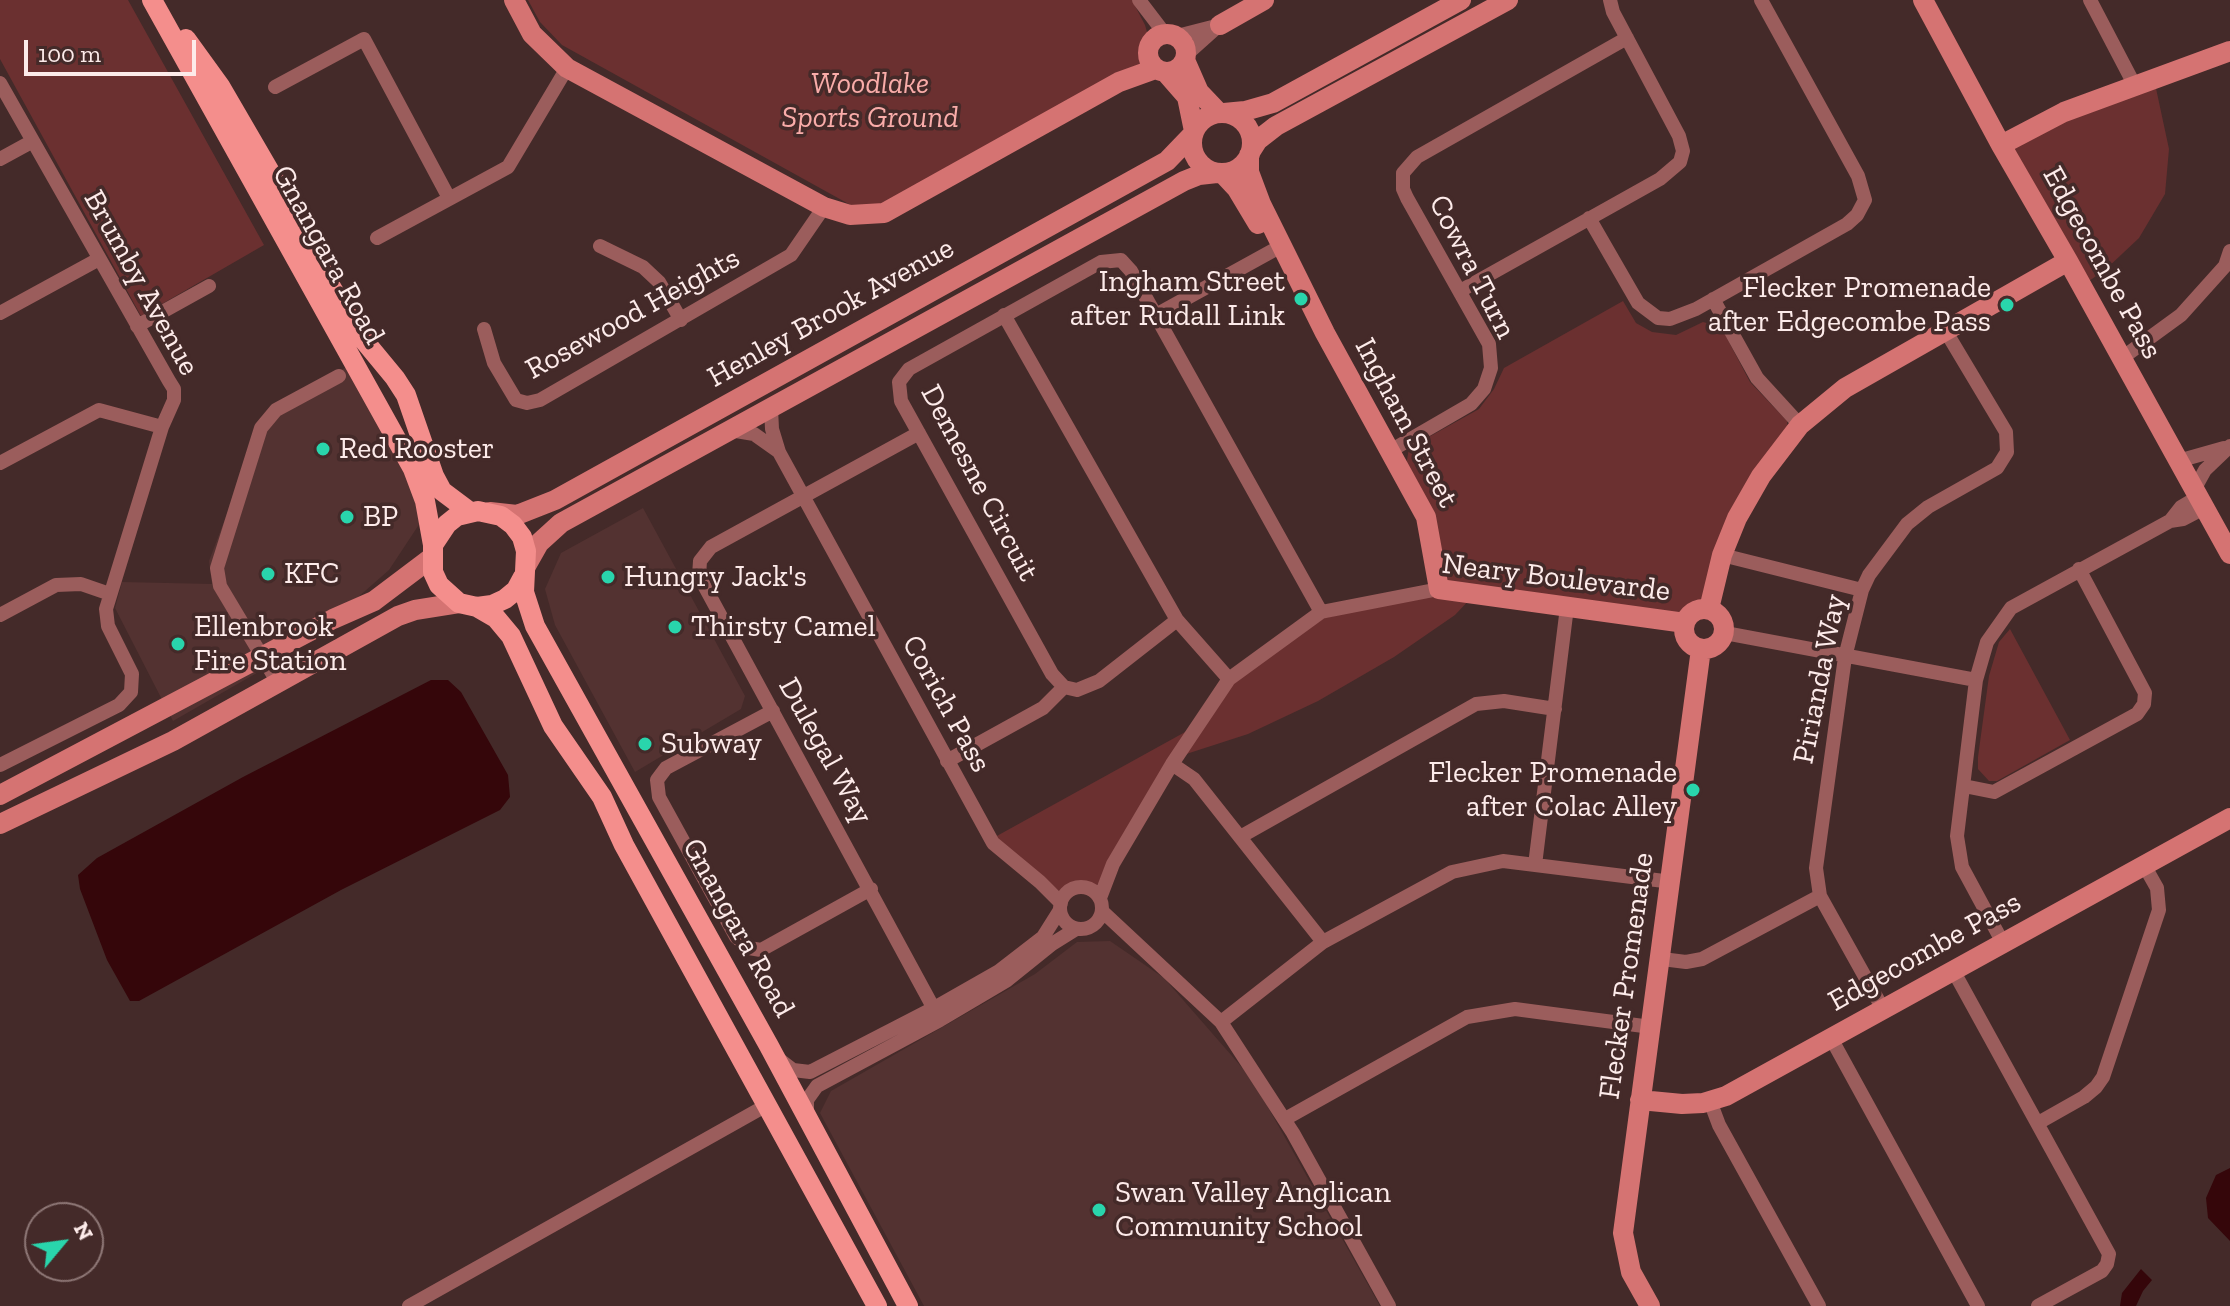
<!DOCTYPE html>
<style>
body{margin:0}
#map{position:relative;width:2230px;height:1306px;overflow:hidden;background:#442a29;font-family:"Zilla Slab",serif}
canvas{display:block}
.north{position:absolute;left:24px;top:1202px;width:80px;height:80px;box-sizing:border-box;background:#442a29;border:2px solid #8e7776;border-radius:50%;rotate:61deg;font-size:22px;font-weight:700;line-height:32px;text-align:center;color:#fdebea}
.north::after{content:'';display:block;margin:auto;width:28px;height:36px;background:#29d5ac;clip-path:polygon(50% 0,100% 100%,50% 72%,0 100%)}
.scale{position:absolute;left:24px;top:40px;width:172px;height:36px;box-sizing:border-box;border:4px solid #fdebea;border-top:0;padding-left:10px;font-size:24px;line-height:28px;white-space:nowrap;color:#fdebea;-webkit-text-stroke:6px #442a29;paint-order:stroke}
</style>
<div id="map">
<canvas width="2230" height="1306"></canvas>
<div class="north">N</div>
<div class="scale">100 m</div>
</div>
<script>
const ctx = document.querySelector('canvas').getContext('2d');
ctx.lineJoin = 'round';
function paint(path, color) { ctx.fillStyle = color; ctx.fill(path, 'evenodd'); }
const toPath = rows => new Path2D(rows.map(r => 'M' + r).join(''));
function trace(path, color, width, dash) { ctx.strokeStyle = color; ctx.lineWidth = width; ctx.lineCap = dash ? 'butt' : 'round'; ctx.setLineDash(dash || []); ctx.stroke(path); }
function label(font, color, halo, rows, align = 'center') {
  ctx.font = font + ' "Zilla Slab",serif'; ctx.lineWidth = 7; ctx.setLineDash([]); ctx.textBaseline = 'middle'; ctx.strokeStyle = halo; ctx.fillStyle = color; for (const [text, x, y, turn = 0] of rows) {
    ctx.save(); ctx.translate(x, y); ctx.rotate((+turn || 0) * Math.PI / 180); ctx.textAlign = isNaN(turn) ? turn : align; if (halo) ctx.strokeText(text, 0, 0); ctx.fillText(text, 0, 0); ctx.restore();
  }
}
paint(toPath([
 [354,363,415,493,420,523,389,570,333,619,262,670,173,721,115,608,122,582,212,584,209,561,266,411],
 [643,508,745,696,741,709,635,772,555,625,545,589,561,553],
 [1110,941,1164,978,1252,1079,1380,1306,924,1306,820,1113,831,1091,1035,974,1077,942]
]), '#533231');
paint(toPath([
 [0,0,128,0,264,245,141,316,0,59],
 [528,0,1132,0,1145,25,1151,46,1147,62,889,206,856,208,562,45,540,22],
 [2154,79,2169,149,2165,194,2139,238,2105,270,2083,285,2004,141],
 [1623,301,1636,323,1652,332,1676,335,1703,322,1721,327,1750,382,1787,421,1788,433,1706,598,1683,617,1448,587,1406,466,1409,448,1479,409,1494,389,1504,368],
 [1441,593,1473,596,1455,615,1394,657,1318,701,1248,734,1177,757,1124,854,1093,890,1084,888,1073,891,1066,897,995,837,1196,726,1227,681,1324,618],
 [2010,629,2070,740,1997,781,1989,781,1978,769,1978,757,1989,676,1999,642]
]), '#6b3030');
paint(toPath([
 [431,680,448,680,461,692,508,775,510,797,500,810,341,890,139,1001,130,1001,107,960,80,889,78,875,97,858,243,777],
 [2230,1168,2230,1241,2208,1218,2206,1198,2216,1175],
 [2141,1269,2152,1280,2143,1291,2136,1306,2120,1306,2122,1293]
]), '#35060a');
trace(toPath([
 [1139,0,1165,34],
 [2090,0,2135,86],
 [1177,36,1220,25],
 [1187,54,1216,28],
 [0,83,169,381,174,389,174,400,162,427,106,609,108,626,132,674,131,692,119,705,0,765],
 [275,87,364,39,449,198],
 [0,159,33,141],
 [1589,218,1638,303,1658,318,1670,319,1696,309,1776,264,1847,224,1857,215,1865,200,1858,176,1761,0],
 [377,238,508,167,567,68],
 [600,246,643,267,659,282,681,320],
 [1460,291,1660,179,1680,162,1683,151,1679,136,1613,12,1610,0],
 [1713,299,1757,378,1800,425],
 [0,313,99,259],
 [1004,315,1177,620,1229,679],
 [1156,315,1283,245],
 [137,326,209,286],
 [484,329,494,363,516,400,527,403,540,400,791,255,824,207],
 [2122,358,2181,315,2225,266,2230,251],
 [771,408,772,429,779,452,993,843,1040,882,1061,903],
 [730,430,754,434,778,451],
 [919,433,711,547,700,561,699,576,940,1020],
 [1390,451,1471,404,1484,389,1491,368,1489,344,1407,198,1403,189,1403,173,1417,157,1627,38],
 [2178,461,2224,448],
 [0,463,99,410,162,427],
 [2194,490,2205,470,2230,446],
 [2170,521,2181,507,2198,497],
 [1722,555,1862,590],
 [0,615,56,585,81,584,110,594],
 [1177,620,1099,681,1077,690,1064,687,1052,674,901,401,899,382,909,369,1101,262,1121,260,1131,271,1321,612],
 [1725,633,1976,680],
 [278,683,220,586,217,568,261,428,276,410,339,376],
 [773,711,666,768,657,780,659,797,736,937,749,948,761,950,871,889],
 [947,761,1043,708,1064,687],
 [1172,764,1194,779,1323,942],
 [1964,786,1994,792,2137,714,2144,704,2145,693,2079,569],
 [1240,837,1476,704,1504,701,1555,709],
 [1535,865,1567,607],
 '1060 908a21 21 0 1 1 42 0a21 21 0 1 1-42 0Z',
 [1100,898,1113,864,1172,764,1229,679,1321,612,1439,589],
 [1102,911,1221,1022,1293,1133,1389,1306],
 [2003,943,1962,867,1957,836,1976,680,1987,642,2011,608,2170,521,2183,519,2204,508],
 [1662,959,1686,962,1702,959,1820,896],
 [1953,970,2109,1254,2107,1264,2102,1271,2038,1306],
 [1883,1009,1820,896,1816,868,1845,657,1862,590,1869,575,1907,524,1928,507,1997,468,2007,452,2006,432,1945,330],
 [1221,1022,1323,942,1452,872,1503,861,1672,882],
 [1831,1038,1978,1306],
 [780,1060,793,1070,810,1072,934,1008,999,971,1043,937,1060,910],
 [1710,1101,1719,1125,1819,1306],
 [807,1114,807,1100,817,1086,940,1020,1006,981,1052,944,1076,929],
 [1285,1119,1467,1017,1515,1009,1651,1027],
 [2038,1123,2084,1097,2096,1087,2103,1077,2159,910,2157,888,2144,865],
 [409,1306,767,1105]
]), '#9b5d5c', 14);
trace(toPath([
 [514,0,532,34,567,68,824,207,850,215,884,213,1119,82,1155,69],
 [1923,0,2001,145,2068,261,2230,554],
 [1220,25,1264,0],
 '1148 53a19 19 0 1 1 38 0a19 19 0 1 1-38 0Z',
 [1185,60,1199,92,1219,113],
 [1166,73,1187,97,1194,131],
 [1224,113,1245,111,1273,103,1461,0],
 '1192 143a30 30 0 1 1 60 0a30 30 0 1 1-60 0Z',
 [2001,145,2064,112,2230,51],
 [1251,151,1258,140,1276,126,1508,0],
 [1249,155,1249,172,1261,204,1325,333,1426,517,1439,589,1685,623],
 [1222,173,1237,189,1258,224],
 [490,512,517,515,555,500,1167,161,1193,134],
 [526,566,539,543,561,523,1184,181,1199,175,1217,173],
 '1684 629a20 20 0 1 1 40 0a20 20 0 1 1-40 0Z',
 [1709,609,1722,555,1737,518,1761,476,1800,425,1845,388,2068,261],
 [0,795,333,619,374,601,431,558],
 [0,824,173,741,398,616,415,610,459,603],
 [1640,1100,1682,1104,1703,1103,1726,1096,2230,818],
 [1650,1306,1631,1272,1623,1233,1701,649]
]), '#d57372', 20);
trace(toPath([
 [152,0,413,469,425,501,433,545],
 [186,39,220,86,277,184,304,240,357,332,395,378,406,395,434,476,442,491,470,512],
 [523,577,516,590,505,599,492,605,477,607,459,603,439,585,433,572,433,545,447,524,457,516,478,511,501,516,513,525,522,537,526,551,524,592,535,626,769,1046,908,1306],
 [477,607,496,618,511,636,553,726,602,797,624,845,877,1306]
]), '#f48e8c', 20);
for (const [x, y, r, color] of [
 [1301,299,8,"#29d5ac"],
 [2007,305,8,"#29d5ac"],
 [323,449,8,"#29d5ac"],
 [347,517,8,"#29d5ac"],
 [268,574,8,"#29d5ac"],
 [608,577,8,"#29d5ac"],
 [675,627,8,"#29d5ac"],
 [178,644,8,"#29d5ac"],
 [645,744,8,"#29d5ac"],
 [1693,790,8,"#29d5ac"],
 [1099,1210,8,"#29d5ac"]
]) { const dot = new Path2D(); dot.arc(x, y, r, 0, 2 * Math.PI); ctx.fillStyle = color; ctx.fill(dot); trace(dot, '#442a29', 3); }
label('italic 30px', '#f9aca9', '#442a29', [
 ["Woodlake",870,84],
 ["Sports Ground",870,118]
]);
label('30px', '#fdebea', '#442a29', [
 ["Gnangara Road",328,255,61],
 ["Edgecombe Pass",2102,263,61],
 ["Cowra Turn",1472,267,63],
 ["Brumby Avenue",141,283,61],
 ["Henley Brook Avenue",831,313,-29],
 ["Rosewood Heights",633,314,-29],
 ["Ingham Street",1406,423,62],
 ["Demesne Circuit",979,483,62],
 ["Neary Boulevarde",1556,578,7],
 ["Pirianda Way",1820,679,-79],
 ["Corich Pass",946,704,61],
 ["Dulegal Way",825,751,61],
 ["Gnangara Road",738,928,61],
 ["Edgecombe Pass",1925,952,-29],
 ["Flecker Promenade",1627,976,-82]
]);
label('30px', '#fdebea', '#442a29', [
 ["Ingham Street",1285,282,"right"],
 ["after Rudall Link",1285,316,"right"],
 ["Flecker Promenade",1991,288,"right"],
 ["after Edgecombe Pass",1991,322,"right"],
 ["Red Rooster",339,449],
 ["BP",363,517],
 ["KFC",284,574],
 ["Hungry Jack's",624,577],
 ["Ellenbrook",194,627],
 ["Fire Station",194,661],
 ["Thirsty Camel",691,627],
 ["Subway",661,744],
 ["Flecker Promenade",1677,773,"right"],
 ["after Colac Alley",1677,807,"right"],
 ["Swan Valley Anglican",1115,1193],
 ["Community School",1115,1227]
], 'left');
</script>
